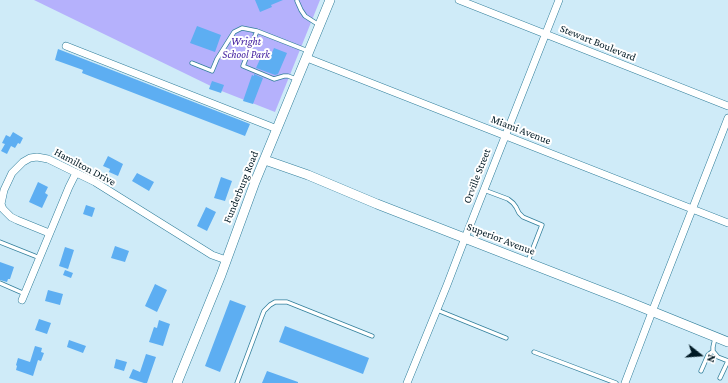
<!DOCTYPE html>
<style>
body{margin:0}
#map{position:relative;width:728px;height:383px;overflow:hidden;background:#cfebf8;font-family:"Crimson Pro",serif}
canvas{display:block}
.north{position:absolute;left:680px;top:335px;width:40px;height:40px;-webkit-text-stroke:3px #fff;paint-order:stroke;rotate:107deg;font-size:11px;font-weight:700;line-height:16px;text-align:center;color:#001924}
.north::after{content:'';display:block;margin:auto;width:14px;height:18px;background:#001924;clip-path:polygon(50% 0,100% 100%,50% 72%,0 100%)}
</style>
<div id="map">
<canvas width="728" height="383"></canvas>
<div class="north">N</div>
</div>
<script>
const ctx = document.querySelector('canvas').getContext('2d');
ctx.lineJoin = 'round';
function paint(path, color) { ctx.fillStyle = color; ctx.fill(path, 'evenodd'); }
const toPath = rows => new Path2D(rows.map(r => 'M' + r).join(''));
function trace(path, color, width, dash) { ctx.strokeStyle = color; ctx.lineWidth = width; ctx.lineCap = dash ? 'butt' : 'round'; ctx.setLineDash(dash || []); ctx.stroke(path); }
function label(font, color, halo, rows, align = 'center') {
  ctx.font = font + ' "Crimson Pro",serif'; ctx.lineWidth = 4; ctx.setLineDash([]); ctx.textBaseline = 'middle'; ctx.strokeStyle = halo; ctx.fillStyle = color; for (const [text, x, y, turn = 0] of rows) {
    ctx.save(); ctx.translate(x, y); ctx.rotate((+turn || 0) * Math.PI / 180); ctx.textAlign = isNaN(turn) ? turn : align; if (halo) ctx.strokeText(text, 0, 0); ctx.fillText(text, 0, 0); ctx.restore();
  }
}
paint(toPath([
 [34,0,320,0,275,112,219,90]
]), '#b5b1fc');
paint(toPath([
 [255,0,283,0,271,5,272,7,260,12],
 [197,26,221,35,215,52,190,43],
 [274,48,287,53,278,74,275,75,256,68,261,57,269,60],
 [58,49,250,124,245,136,82,73,83,70,55,60],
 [254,74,263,78,253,104,243,101,252,75,254,76],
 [212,81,224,85,221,93,209,89],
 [13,132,23,138,20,144,18,143,15,148,11,146,7,154,1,151,5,144,2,143,6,135,10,137],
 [108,156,123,164,118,176,109,172,110,169,103,166],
 [137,173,154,182,149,191,132,181],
 [221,177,232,181,225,201,214,198],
 [38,182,48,187,45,193,48,195,42,208,29,202],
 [86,205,95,208,92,217,83,214],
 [206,207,216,212,207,231,197,226],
 [115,246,129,251,125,262,111,258],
 [65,247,74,250,68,269,59,266],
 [0,262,14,267,10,279,8,279,7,282,0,280],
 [65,270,73,273,71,278,63,275],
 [155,284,167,290,157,312,145,306],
 [48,290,63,294,60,305,45,301],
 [230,300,246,306,220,372,205,366],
 [39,319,51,323,47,334,35,330],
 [159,320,170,324,163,346,149,342,154,327,157,328],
 [285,326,369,358,363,374,279,342],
 [69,340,86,346,83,353,67,347],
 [35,346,42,348,41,352,44,353,41,361,38,360,33,376,16,370,17,366,16,365,18,358,30,362],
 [146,354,156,357,147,383,144,383,129,378,133,369,140,372],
 [116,359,127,362,124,371,114,368],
 [267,371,298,382,298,383,262,383]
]), '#5daef2');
const service = toPath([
 [297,1,301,10,305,16,319,25],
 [257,31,243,66,274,79,284,76,288,76,296,79],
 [192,63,212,71,217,59,234,32,242,28,257,31,308,51],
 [484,190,508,199,513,203,516,207,519,213,523,217,542,225,528,261],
 [0,242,40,258],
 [0,283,25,294],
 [437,310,506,338],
 [715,338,713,347,713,351,718,357,728,361],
 [534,352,616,383],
 [701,371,708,355,713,351],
 [720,378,728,361],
 [237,383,262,316,264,311,270,305,275,302,287,302,372,336]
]);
const minor = toPath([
 [459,0,728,106],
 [66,46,277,129],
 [307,58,728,223],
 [49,233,17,220,11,217,3,209,1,204,4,190,12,173,23,162,30,158,37,157,48,159,95,182,212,255,226,260],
 [22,300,69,187,76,173],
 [407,383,447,285,465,238,559,0],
 [625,383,652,312,728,118]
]);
const tertiary = toPath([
 [265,160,308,175,377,204,624,300,728,342],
 [177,383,221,275,255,182,330,0]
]);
trace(service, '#327f9b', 5);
trace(minor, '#327f9b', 8);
trace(tertiary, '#327f9b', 10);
trace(service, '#fff', 3.5);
trace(minor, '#fff', 7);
trace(tertiary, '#fff', 9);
label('italic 11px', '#4320a0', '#fff', [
 ["Wright",246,42],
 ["School Park",246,55]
]);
label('11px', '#001924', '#fff', [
 ["Stewart Boulevard",598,43,22],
 ["Miami Avenue",521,130,21],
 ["Hamilton Drive",85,167,28],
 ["Orville Street",477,176,-69],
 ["Funderburg Road",241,187,-68],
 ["Superior Avenue",501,239,21]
]);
</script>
